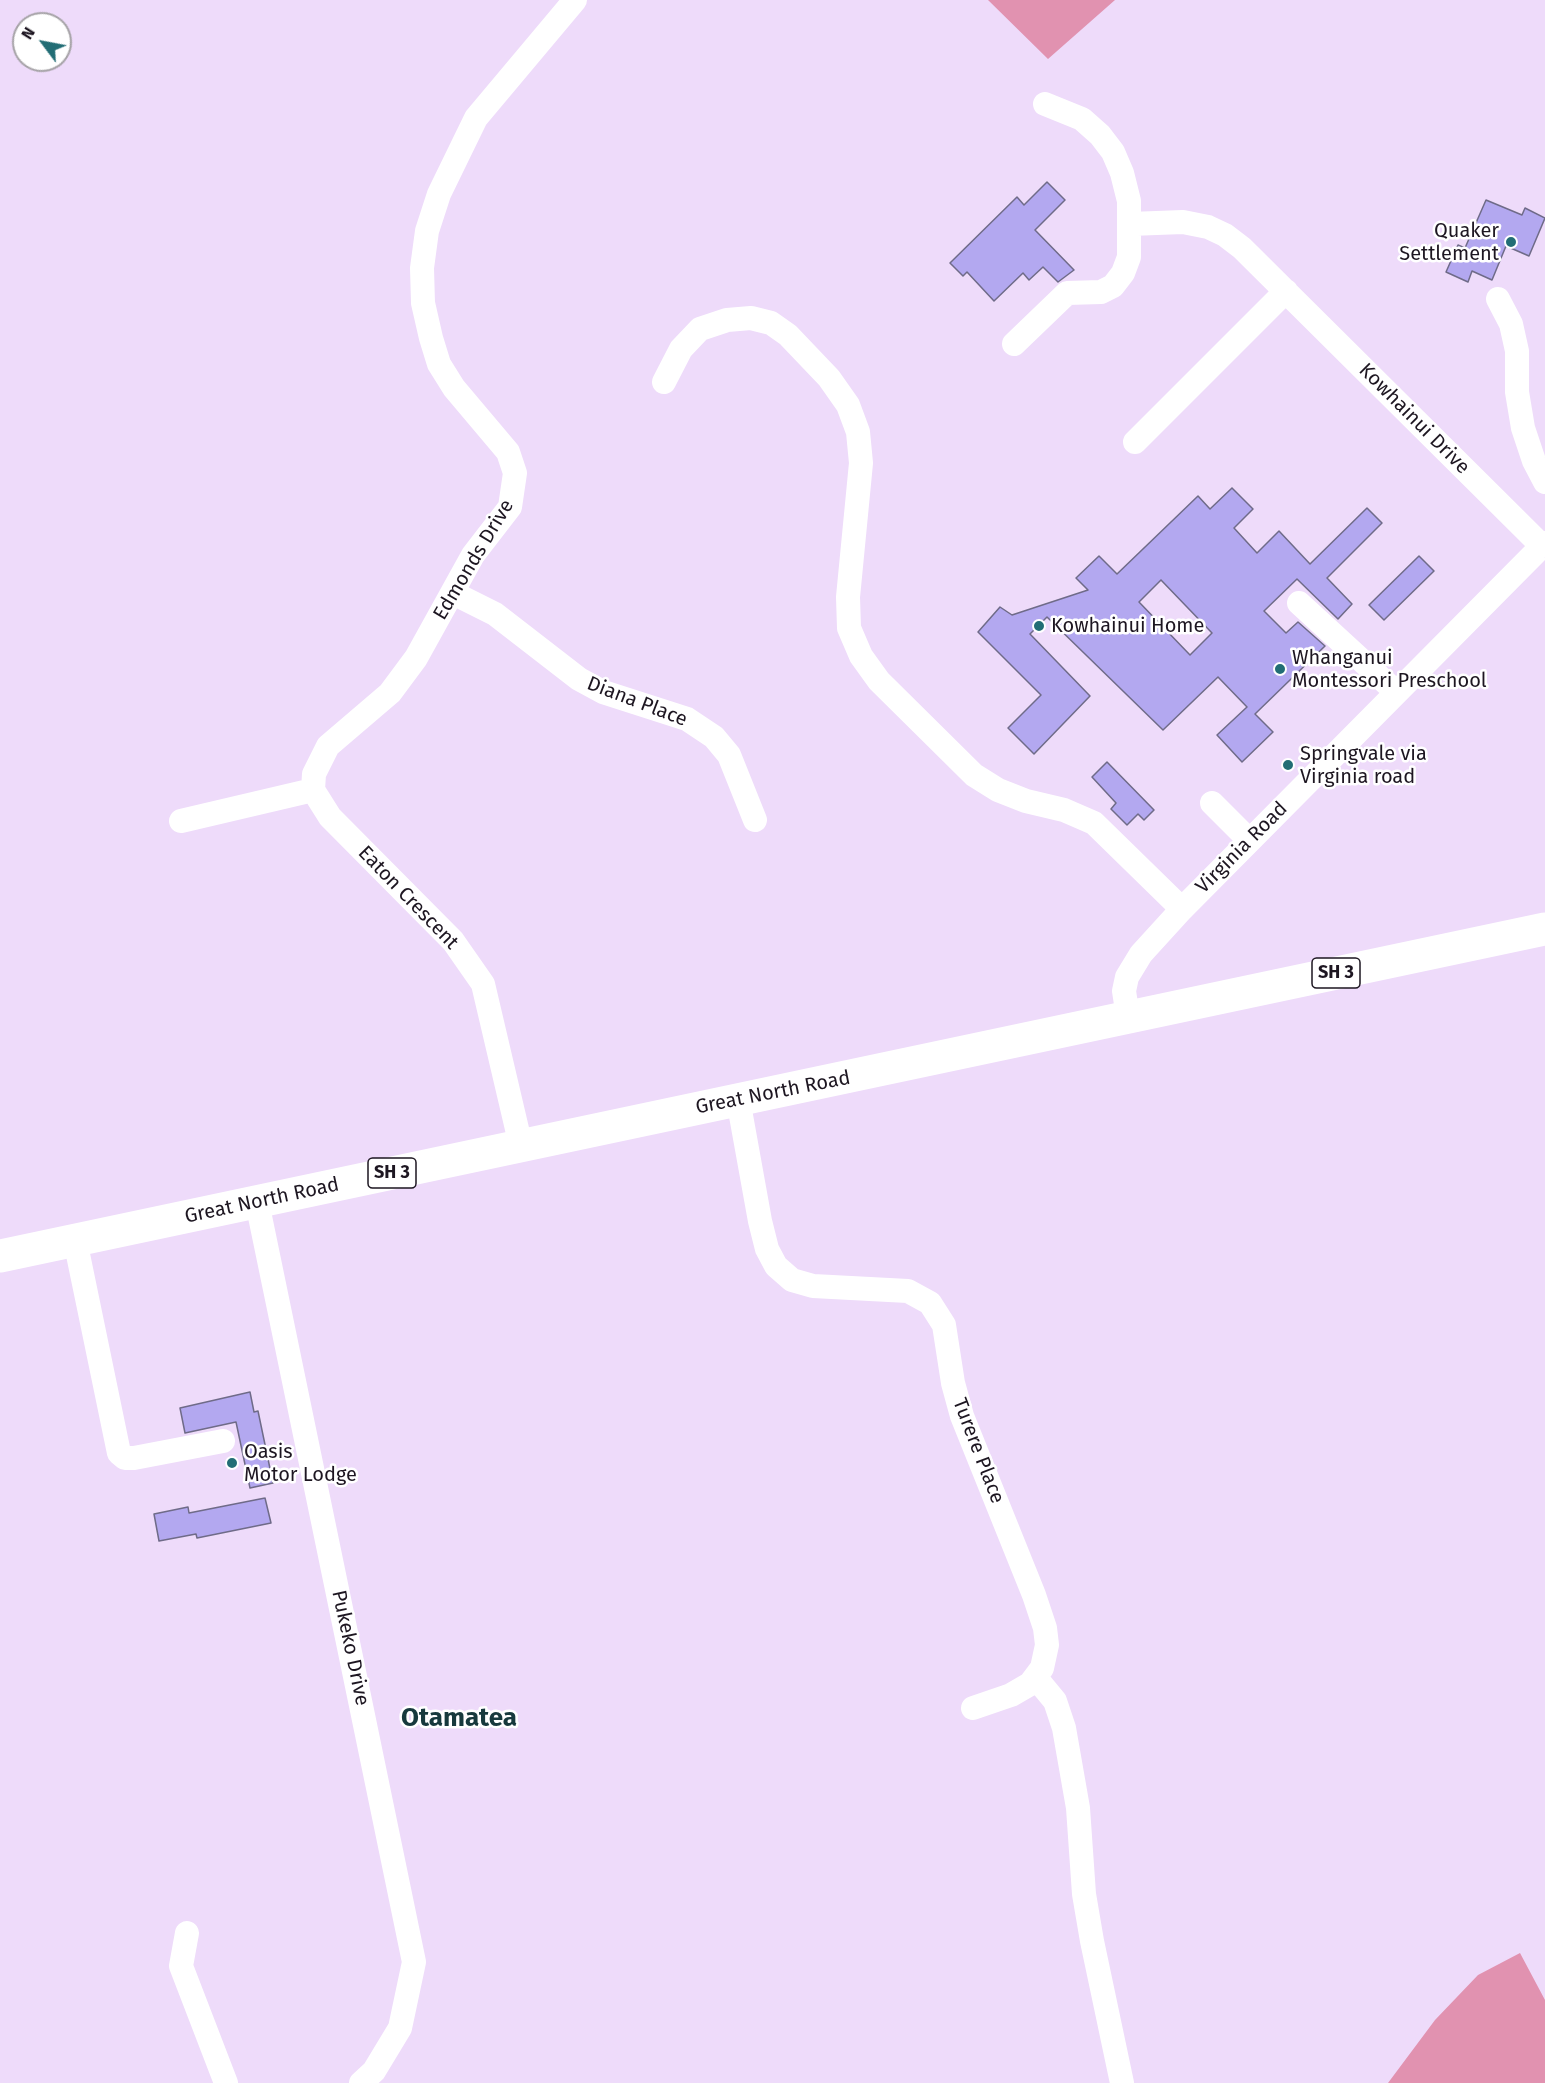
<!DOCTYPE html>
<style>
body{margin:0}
#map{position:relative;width:1545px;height:2083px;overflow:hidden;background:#eedbfa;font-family:"Fira Sans",sans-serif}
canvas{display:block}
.north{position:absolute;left:12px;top:12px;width:60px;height:60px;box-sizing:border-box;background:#fff;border:2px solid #a5a2a6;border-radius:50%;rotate:302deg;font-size:16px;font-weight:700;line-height:24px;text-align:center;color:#1d1621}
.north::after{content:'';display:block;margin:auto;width:21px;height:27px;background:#226d75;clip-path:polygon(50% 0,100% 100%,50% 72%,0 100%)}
</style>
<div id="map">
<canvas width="1545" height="2083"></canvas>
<div class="north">N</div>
</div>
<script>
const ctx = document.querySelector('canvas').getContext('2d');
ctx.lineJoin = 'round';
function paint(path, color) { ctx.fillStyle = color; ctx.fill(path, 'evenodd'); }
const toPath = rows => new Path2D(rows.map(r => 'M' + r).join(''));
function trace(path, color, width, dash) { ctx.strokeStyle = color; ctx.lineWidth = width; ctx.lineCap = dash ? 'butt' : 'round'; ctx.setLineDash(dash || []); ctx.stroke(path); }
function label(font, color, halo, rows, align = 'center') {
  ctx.font = font + ' "Fira Sans",sans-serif'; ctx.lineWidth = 5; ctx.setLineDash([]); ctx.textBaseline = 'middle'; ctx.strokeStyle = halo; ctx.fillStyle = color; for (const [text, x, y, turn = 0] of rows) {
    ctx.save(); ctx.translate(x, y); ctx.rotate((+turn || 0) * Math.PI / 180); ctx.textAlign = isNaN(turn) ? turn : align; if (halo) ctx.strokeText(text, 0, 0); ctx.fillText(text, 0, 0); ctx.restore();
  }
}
paint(toPath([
 [988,0,1115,0,1048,59],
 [1520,1953,1545,2000,1545,2083,1388,2083,1435,2020,1478,1975]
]), '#e192b0');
const building = toPath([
 [1047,182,1065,200,1035,230,1074,270,1058,282,1043,267,1029,280,1023,273,994,301,967,272,963,276,950,263,1017,197,1024,205,1047,182],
 [1486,200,1522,215,1525,208,1545,218,1529,256,1506,246,1492,280,1472,271,1468,282,1446,272,1458,245,1465,248,1486,200],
 [1232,488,1253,509,1234,528,1257,553,1279,531,1310,564,1367,508,1382,523,1327,578,1352,604,1338,619,1297,579,1264,611,1286,633,1298,622,1325,646,1255,714,1273,732,1242,762,1217,735,1247,707,1218,677,1163,730,1047,617,1030,634,1090,696,1034,754,1008,728,1041,695,978,632,1000,607,1012,615,1088,590,1076,578,1099,556,1117,574,1198,496,1210,509,1232,488],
 [1161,580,1212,633,1190,655,1139,602,1161,580],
 [1419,556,1434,571,1384,620,1369,605,1419,556],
 [1107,762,1154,810,1144,820,1138,814,1127,825,1111,809,1116,803,1092,777,1107,762],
 [250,1392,254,1412,258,1411,273,1483,250,1488,236,1422,185,1433,180,1408,250,1392],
 [265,1498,271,1523,197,1538,196,1534,159,1541,154,1514,188,1507,189,1513,265,1498]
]);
paint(building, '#b3a8f0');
trace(building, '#6f6b88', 1.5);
trace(toPath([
 [1130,224,1183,222,1208,227,1225,235,1242,248,1542,546],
 [1498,299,1511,324,1517,351,1517,392,1523,428,1534,461,1545,482],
 [1014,344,1067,293,1101,292,1113,286,1123,273,1129,257,1129,201,1122,173,1113,152,1100,135,1082,119,1045,104],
 [664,382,681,349,700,329,727,320,751,318,771,323,788,335,829,378,848,405,858,432,861,463,848,597,849,628,861,656,879,681,974,775,998,790,1026,801,1064,810,1094,823,1182,909],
 [1135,442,1286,291],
 [453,593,495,614,579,679,603,692,687,719,714,737,729,755,755,820],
 [1299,603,1396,692],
 [313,790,314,774,328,746,390,693,416,658,473,555,510,507,515,473,508,452,454,388,439,364,431,338,423,303,422,268,427,231,439,194,476,118,575,0],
 [1212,803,1249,840],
 [181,821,313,790,330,817,453,941,483,984,521,1146],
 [1128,1017,1124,991,1127,977,1141,954,1182,909,1545,543],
 [738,1099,760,1221,767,1249,776,1266,792,1280,813,1286,908,1291,930,1303,944,1325,953,1383,962,1416,1034,1595,1045,1628,1047,1645,1042,1668,1030,1684,1011,1695,973,1708],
 [257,1202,414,1962,400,2028,374,2071,361,2083],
 [75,1240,119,1453,125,1458,134,1458,223,1441],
 [1036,1678,1055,1701,1064,1728,1078,1808,1084,1894,1092,1941,1122,2083],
 [187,1933,181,1966,226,2083]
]), '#fff', 24);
trace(toPath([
 [0,1256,1545,929]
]), '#fff', 33);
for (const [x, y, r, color] of [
 [1511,242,6,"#226d75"],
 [1039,626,6,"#226d75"],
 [1280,669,6,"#226d75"],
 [1288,765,6,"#226d75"],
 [232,1463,6,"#226d75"]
]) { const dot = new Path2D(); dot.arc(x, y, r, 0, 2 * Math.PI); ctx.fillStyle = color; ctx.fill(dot); trace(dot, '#fff', 2); }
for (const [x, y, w] of [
 [1336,973,48],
 [392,1173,48]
]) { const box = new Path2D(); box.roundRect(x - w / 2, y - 15, w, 30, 4.5); ctx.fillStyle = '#fff'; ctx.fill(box); trace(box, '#1d1621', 1.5); }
label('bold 18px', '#1d1621', null, [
 ["SH 3",1336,973],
 ["SH 3",392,1173]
]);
label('20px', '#1d1621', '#fff', [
 ["Quaker",1499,231,"right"],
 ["Settlement",1499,254,"right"],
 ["Kowhainui Home",1051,626],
 ["Whanganui",1292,658],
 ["Montessori Preschool",1292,681],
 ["Springvale via",1300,754],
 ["Virginia road",1300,777],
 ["Oasis",244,1452],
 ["Motor Lodge",244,1475]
], 'left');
label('20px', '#1d1621', '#fff', [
 ["Kowhainui Drive",1414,419,45],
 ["Edmonds Drive",474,560,-59],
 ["Diana Place",637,702,21],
 ["Virginia Road",1242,848,-45],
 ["Eaton Crescent",408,898,46],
 ["Great North Road",773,1093,-11],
 ["Great North Road",262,1201,-12],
 ["Turere Place",978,1451,69],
 ["Pukeko Drive",350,1648,78]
]);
label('bold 26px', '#17393d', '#fff', [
 ["Otamatea",459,1719]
]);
</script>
